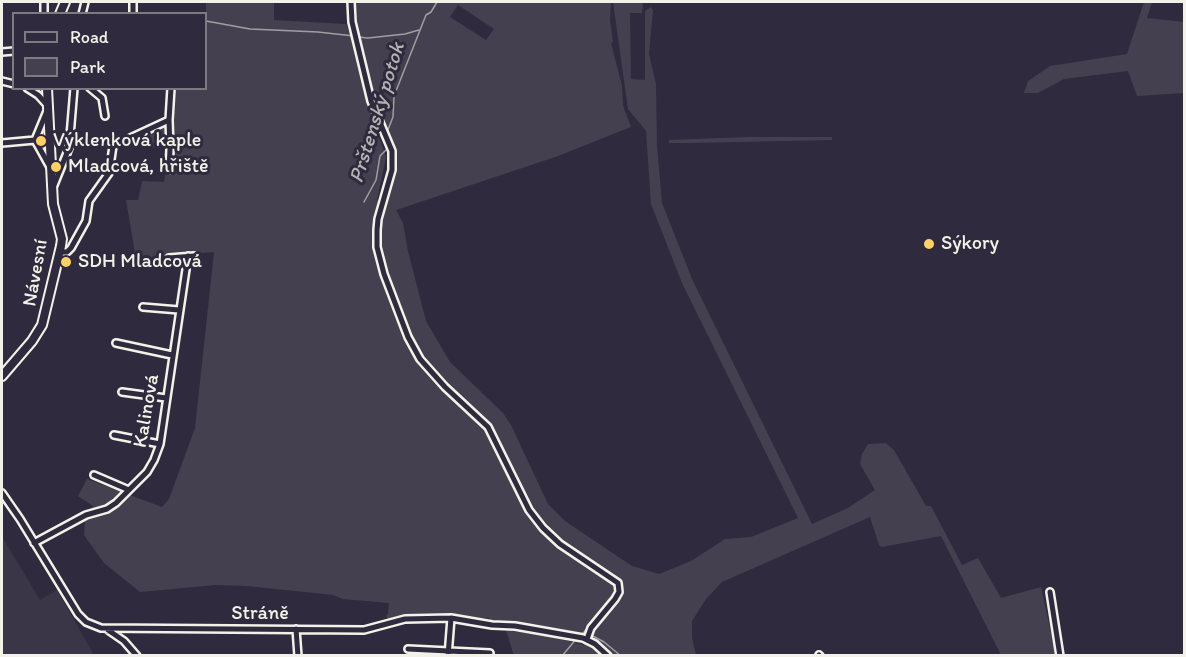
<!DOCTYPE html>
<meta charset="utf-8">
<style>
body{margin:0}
#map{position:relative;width:1186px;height:657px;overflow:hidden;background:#2f2a3d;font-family:Itim,sans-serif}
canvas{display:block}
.frame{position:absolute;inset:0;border:3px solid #f4f1e8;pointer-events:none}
.legend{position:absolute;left:12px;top:12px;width:195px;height:78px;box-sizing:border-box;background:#2f2a3d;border:2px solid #7e7a81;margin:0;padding:8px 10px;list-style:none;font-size:18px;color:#f4f1e8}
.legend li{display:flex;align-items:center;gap:12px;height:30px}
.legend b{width:30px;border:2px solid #7e7a81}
</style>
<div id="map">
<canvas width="1186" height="657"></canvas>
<div class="frame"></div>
<ul class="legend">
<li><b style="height:8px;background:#2f2a3d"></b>Road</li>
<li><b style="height:16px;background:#454050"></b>Park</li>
</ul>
</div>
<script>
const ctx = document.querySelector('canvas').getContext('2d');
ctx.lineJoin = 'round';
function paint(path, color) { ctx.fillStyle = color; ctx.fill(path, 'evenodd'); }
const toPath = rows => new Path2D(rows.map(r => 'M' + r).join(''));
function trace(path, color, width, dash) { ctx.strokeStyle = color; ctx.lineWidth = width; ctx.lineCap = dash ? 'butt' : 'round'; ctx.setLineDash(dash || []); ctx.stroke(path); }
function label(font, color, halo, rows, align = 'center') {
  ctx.font = font + ' Itim,sans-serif'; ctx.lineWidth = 6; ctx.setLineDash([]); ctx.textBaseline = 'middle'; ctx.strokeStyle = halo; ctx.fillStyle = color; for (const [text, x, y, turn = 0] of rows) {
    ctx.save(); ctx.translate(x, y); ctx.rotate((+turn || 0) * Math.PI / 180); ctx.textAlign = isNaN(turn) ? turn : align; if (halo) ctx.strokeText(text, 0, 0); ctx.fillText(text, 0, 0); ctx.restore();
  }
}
paint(toPath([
 [2,500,3,500,3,538,40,600,57,590,94,655,2,655]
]), '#3b3647');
paint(toPath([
 [206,2,274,2,274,20,346,24,356,50,369,109,386,157,377,200,388,206,387,204,396,169,397,151,374,96,372,95,357,33,354,2,611,2,610,20,613,42,611,43,622,86,623,106,631,127,558,156,396,210,403,223,408,251,426,321,450,362,503,413,511,425,548,504,565,521,632,566,659,574,691,561,725,539,751,537,798,518,682,283,651,204,646,131,628,109,613,2,643,2,642,13,630,13,631,79,645,80,645,11,651,7,653,10,649,54,656,84,657,146,662,203,692,279,812,524,848,508,875,490,860,464,862,454,868,444,886,443,894,450,926,506,931,506,962,565,978,558,1001,598,1041,587,1056,655,1001,655,941,536,882,547,879,545,870,517,722,582,706,599,692,621,692,638,696,655,514,656,506,630,553,637,584,645,578,634,502,621,489,622,489,618,475,619,447,614,413,615,388,619,386,616,388,614,389,603,343,599,333,595,247,586,216,585,140,592,104,563,84,535,85,521,93,506,78,496,87,479,162,507,169,499,195,428,214,252,136,259,126,200,138,200,142,181,164,182,166,170,170,171,174,167,172,110,173,89,206,88],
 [458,5,494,29,486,40,450,17],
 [1144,2,1152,2,1147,18,1184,22,1184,93,1137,96,1128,71,1064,79,1038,93,1024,93,1028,81,1050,66,1127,54],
 [166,122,169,148,144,147,143,133],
 [748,137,832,137,832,140,690,143,669,143,669,140]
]), '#454050');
trace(toPath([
 [206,21,250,29,318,32,354,36],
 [358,37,368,38,405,34,419,30],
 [387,132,393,117,394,96,426,15,431,12,437,2],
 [364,202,376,180,380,156,387,149,386,143],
 [581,635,586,630],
 [591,635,604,642,621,656],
 [562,656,577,638]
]), '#a19ea0', 1.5);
const street = toPath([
 [44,2,44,14],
 [351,2,352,22,371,101,392,151,392,170,378,219,377,230,377,247,384,274,408,337,420,359,445,387,488,427,529,510,543,528,560,544,618,583,619,592,615,599,591,628,587,639],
 [82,14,85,2],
 [133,14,133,2],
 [2,52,14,51],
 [2,81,14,84],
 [27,88,38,95,48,106],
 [90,88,102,98,105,116],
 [47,111,35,140,50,167],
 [2,143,35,140],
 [169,170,170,149,169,120],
 [54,185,69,148,74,88],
 [60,252,67,252,71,248,86,221,89,201,109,173,113,146,169,120,171,88],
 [169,258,194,256],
 [143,307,179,310],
 [116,343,172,355],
 [122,392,166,398],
 [114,435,160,444],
 [94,475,129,490],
 [2,493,20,519,78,614,86,622,101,628,364,630,405,619,451,618,492,625,515,626,583,638,595,644,608,656],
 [34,543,86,515,107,509,116,503,147,472,154,460,160,444,188,256],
 [1050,592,1060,656],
 [296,629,298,656],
 [108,630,124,641,137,656],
 [408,649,490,653],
 [819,655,820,656],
 [448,656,451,618]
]);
const secondary = toPath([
 [60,14,65,2],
 [2,376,32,341,42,325,61,246,62,239,53,204,47,88]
]);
trace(street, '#f4f1e8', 10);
trace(secondary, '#f4f1e8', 12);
trace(street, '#2f2a3d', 5);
trace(secondary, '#2f2a3d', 8);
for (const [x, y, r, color] of [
 [41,141,6,"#ffd166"],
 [56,167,6,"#ffd166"],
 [929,244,6,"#ffd166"],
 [66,262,6,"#ffd166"]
]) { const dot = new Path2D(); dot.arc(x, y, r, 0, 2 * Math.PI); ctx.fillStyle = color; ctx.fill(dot); trace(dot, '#2f2a3d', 2); }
label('20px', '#f4f1e8', '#2f2a3d', [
 ["Výklenková kaple",53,141],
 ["Mladcová, hřiště",68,167],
 ["Sýkory",941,244],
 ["SDH Mladcová",78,262]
], 'left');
label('20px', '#f4f1e8', '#2f2a3d', [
 ["Návesní",36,273,-80],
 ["Kalinová",147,411,-80],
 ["Stráně",260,614]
]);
label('italic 21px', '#b6b2b2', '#2f2a3d', [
 ["Prštenský potok",378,113,-73]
]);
</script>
